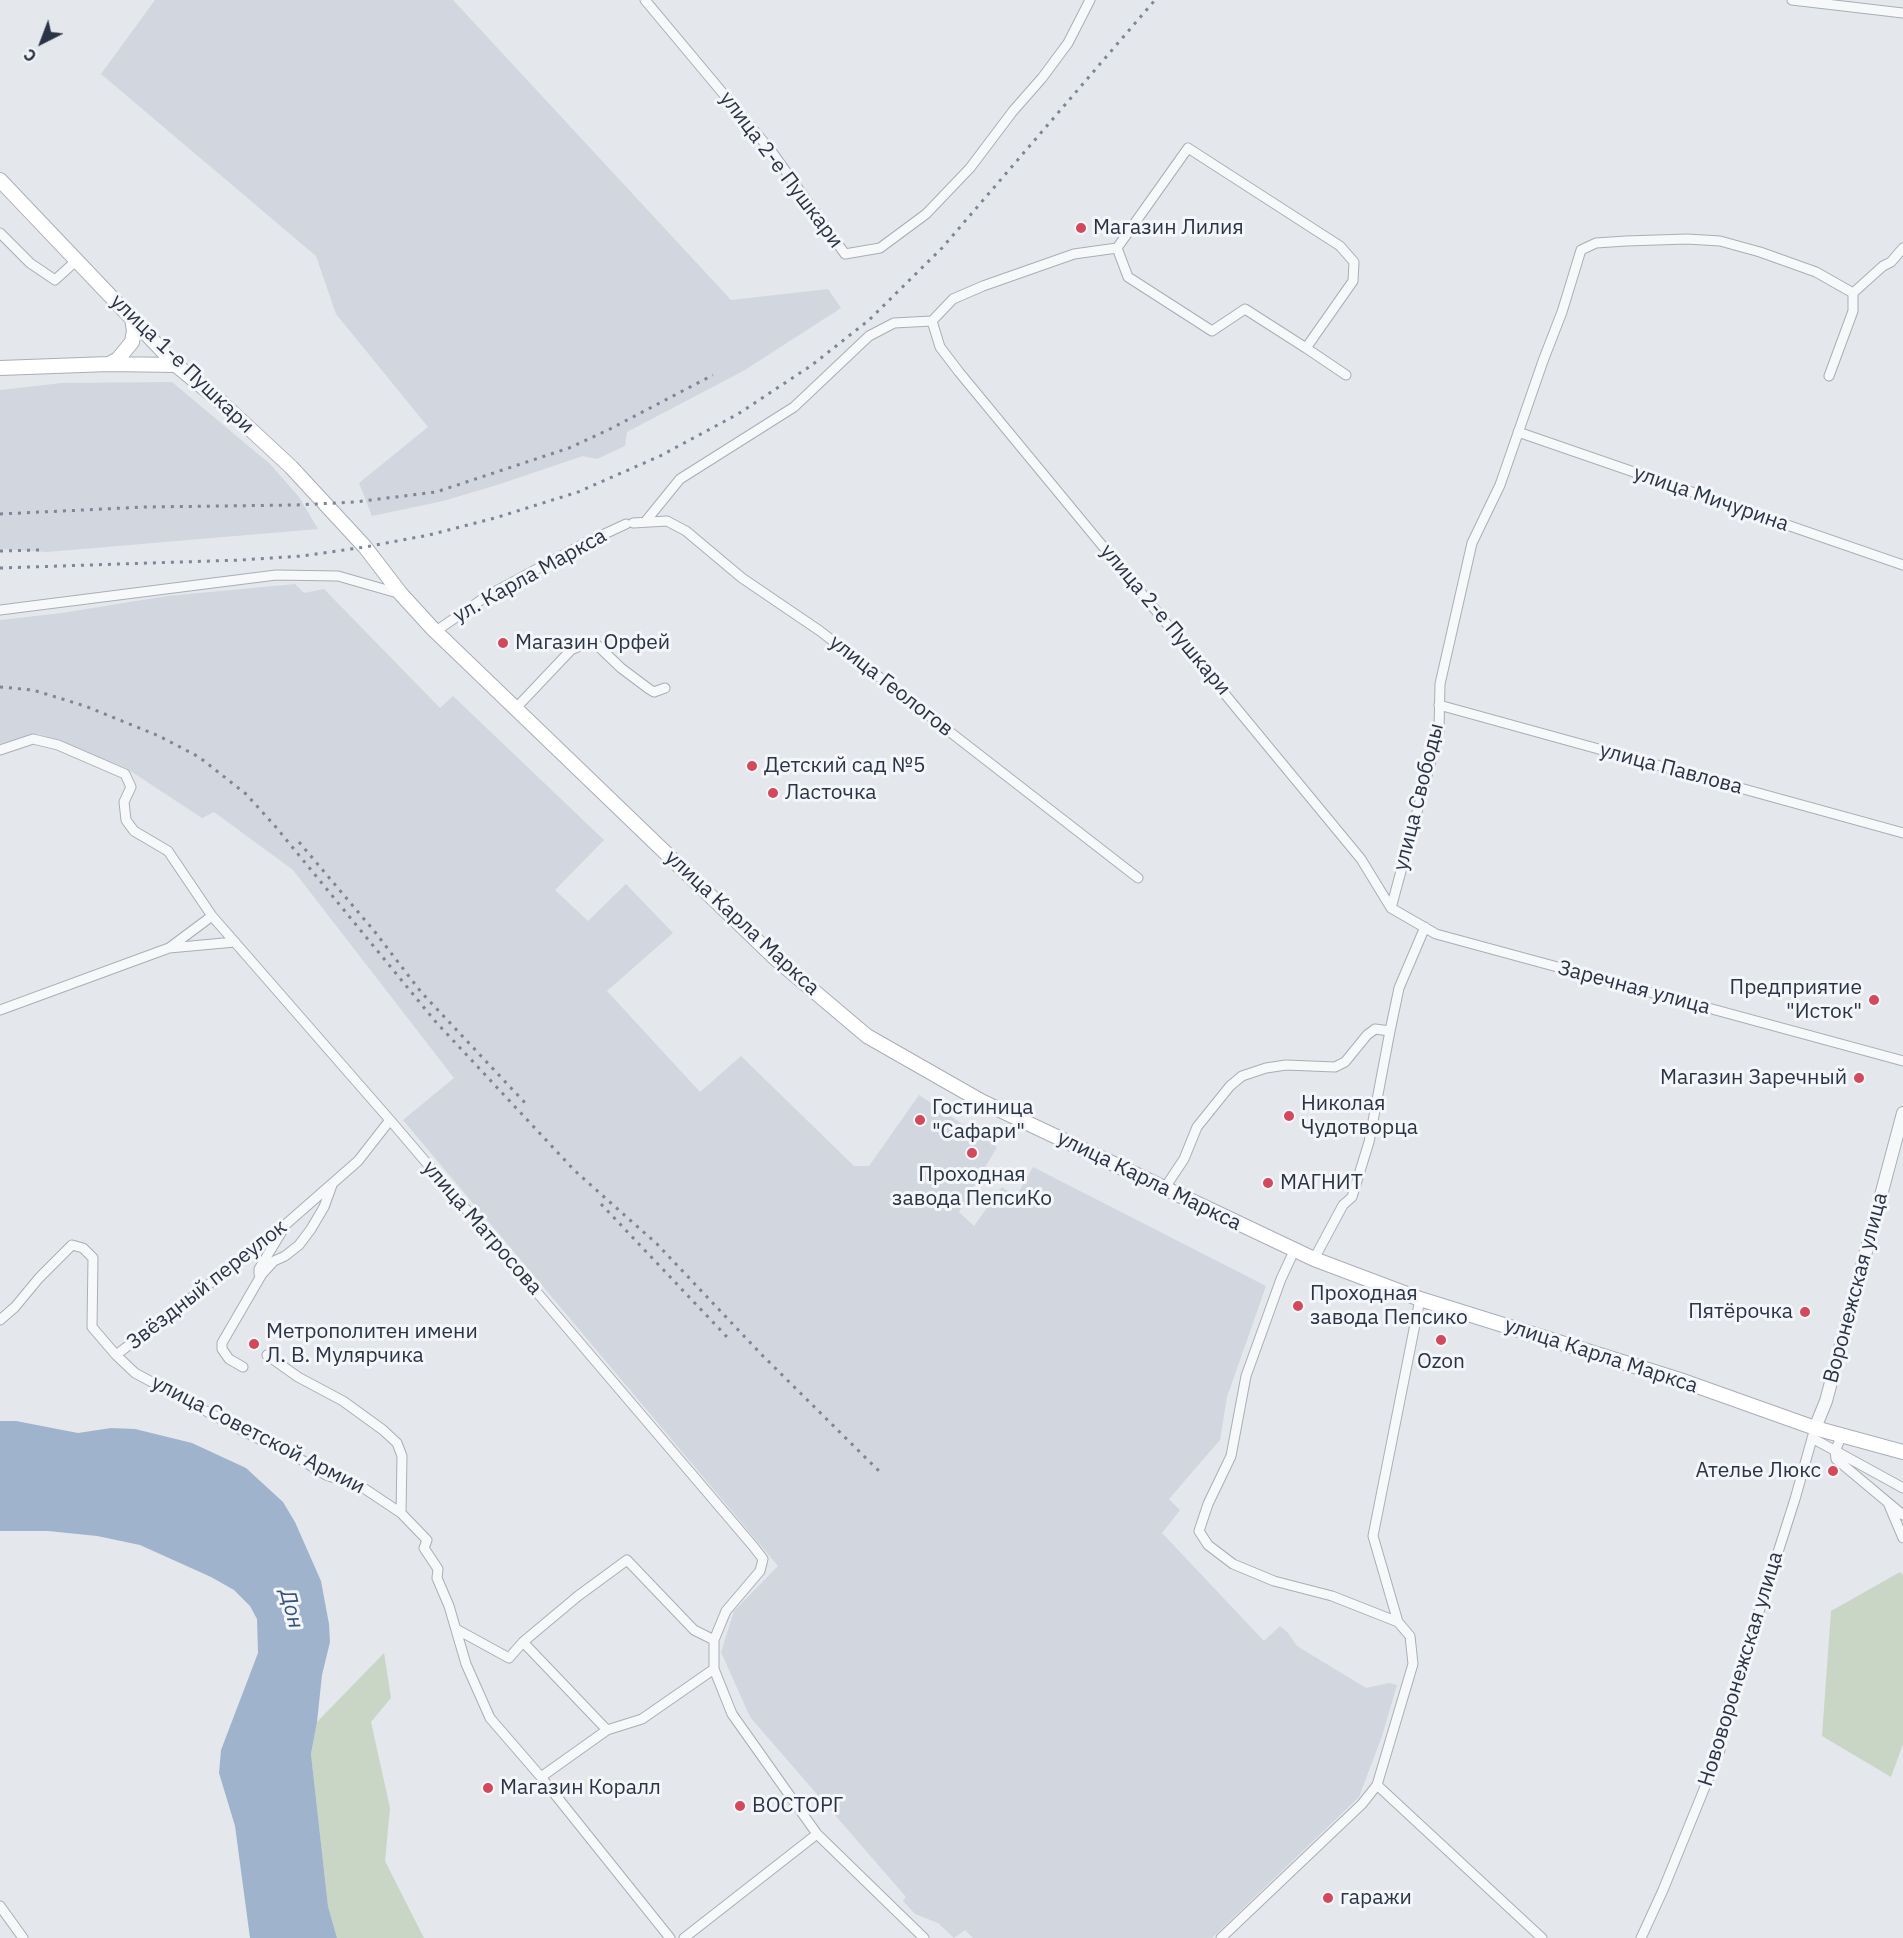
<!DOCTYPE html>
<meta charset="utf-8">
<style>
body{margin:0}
#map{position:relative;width:1903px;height:1938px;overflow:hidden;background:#e4e7ec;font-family:"IBM Plex Sans",sans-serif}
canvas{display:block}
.north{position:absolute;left:12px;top:12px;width:60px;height:60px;-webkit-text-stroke:4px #f4f6f9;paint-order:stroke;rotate:222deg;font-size:16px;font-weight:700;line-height:24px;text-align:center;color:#2b3445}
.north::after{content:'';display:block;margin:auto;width:21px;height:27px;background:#2b3445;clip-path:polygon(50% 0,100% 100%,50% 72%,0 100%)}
</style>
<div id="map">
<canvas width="1903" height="1938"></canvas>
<div class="north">С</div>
</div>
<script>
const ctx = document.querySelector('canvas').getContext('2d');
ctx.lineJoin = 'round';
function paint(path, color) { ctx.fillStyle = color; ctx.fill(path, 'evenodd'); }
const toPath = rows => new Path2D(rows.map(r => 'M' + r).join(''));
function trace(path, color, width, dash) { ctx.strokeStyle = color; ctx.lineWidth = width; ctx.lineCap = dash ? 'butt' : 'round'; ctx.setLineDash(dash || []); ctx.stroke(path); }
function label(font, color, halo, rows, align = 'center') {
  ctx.font = font + ' "IBM Plex Sans",sans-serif'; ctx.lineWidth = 6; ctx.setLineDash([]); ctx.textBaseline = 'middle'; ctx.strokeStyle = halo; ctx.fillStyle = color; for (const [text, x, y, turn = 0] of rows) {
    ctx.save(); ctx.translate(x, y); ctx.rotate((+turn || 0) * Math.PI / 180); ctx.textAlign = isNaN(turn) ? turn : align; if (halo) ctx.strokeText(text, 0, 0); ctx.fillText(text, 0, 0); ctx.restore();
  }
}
paint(toPath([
 [155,0,453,0,731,300,828,289,841,308,745,370,627,432,625,446,597,459,583,456,497,485,443,501,372,516,359,483,428,427,336,314,316,256,101,74],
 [172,382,270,464,299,497,318,529,47,552,0,549,0,390,62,383],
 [295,584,304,593,324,589,440,708,453,696,604,840,555,890,588,921,626,884,673,933,607,991,700,1092,741,1056,854,1166,869,1166,919,1095,997,1147,959,1212,974,1226,1002,1187,1016,1197,1033,1167,1266,1286,1227,1397,1220,1440,1169,1499,1180,1510,1162,1533,1264,1641,1280,1626,1288,1633,1297,1646,1366,1688,1389,1683,1397,1685,1382,1736,1359,1797,1212,1938,973,1938,965,1930,954,1938,938,1923,915,1914,903,1901,906,1897,750,1717,721,1652,734,1611,778,1566,403,1120,454,1078,293,870,214,812,202,818,126,768,39,734,0,744,0,620,62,613,167,596]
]), '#d2d6de');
paint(toPath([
 [1900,1572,1903,1575,1903,1744,1891,1777,1822,1736,1831,1611],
 [384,1653,391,1698,371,1722,390,1808,385,1861,424,1938,337,1938,328,1906,311,1754,317,1722]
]), '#c9d6c5');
paint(toPath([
 [0,1421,16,1421,78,1433,111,1428,135,1429,192,1443,246,1468,283,1502,295,1522,321,1581,329,1624,330,1642,322,1675,317,1722,311,1754,328,1906,337,1938,250,1938,235,1826,219,1773,221,1750,258,1653,257,1619,250,1606,234,1590,211,1577,140,1545,97,1536,48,1531,0,1531]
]), '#9fb4cc');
const minor = toPath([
 [645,0,772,152,845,254,880,248,926,214,970,168,1013,111,1042,78,1068,43,1090,0],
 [1792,0,1903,13],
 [0,233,30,263,55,280,77,260],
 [1853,293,1883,266,1891,262,1903,248],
 [932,321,940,347,959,372,1361,859,1391,908,1436,934,1903,1061],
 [932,321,953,299,983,286,1074,254,1117,248,1188,148,1340,246,1354,262,1353,281,1306,348,1245,309,1212,331,1128,277,1117,248],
 [1306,348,1346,375],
 [1518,432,1903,565],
 [645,522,680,479,794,407,869,336,894,323,932,321],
 [633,523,667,521,686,531,742,578,820,631,1138,878],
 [0,610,276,575,338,576,401,594],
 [436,631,487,596,585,543,626,524],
 [1439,705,1903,833],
 [516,708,571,650,589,642,596,644,621,668,649,689,654,692,665,688],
 [0,750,33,739,58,745,125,774,131,787,124,802,126,820,134,831,168,851,212,916,390,1120,753,1546,763,1559,760,1571,726,1611,714,1640],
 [1391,908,1439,731,1440,684,1472,543,1500,485,1543,361,1562,312,1581,250,1596,243,1626,241,1687,239,1720,241,1760,252,1816,272,1853,293,1853,311,1829,376],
 [212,916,169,948,235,942],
 [0,1010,169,948],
 [1164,1189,1184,1159,1197,1127,1230,1086,1242,1076,1266,1068,1286,1065,1335,1067,1345,1062,1367,1035,1375,1029,1390,1031,1399,988,1425,927],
 [1294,1251,1281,1279,1246,1376,1231,1456,1208,1504,1199,1531,1208,1545,1233,1564,1274,1581,1332,1596,1398,1622],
 [1314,1259,1343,1205,1352,1197,1369,1142,1390,1031],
 [259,1274,259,1269,284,1228],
 [0,1320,15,1307,39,1278,72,1245,83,1248,93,1258,92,1327,116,1355,277,1232,358,1161,390,1120],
 [116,1355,135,1373,243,1431,300,1459,326,1475,362,1487,401,1513,427,1540,424,1548,438,1569,437,1578,449,1606,466,1664,490,1718,541,1777,607,1730,642,1719,714,1669],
 [267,1355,298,1377,343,1401,383,1430,397,1443,402,1456,401,1513],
 [243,1367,229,1359,222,1349,222,1343,262,1274,274,1261,285,1256,299,1245,311,1229,324,1207,332,1185],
 [1842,1435,1835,1451,1836,1459,1903,1515],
 [1812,1438,1903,1488],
 [1889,1505,1903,1538],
 [456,1629,509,1658,523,1642],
 [607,1730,523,1642,578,1596,627,1560,694,1630,714,1640,714,1669,732,1714,817,1834,924,1938],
 [541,1777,670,1938],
 [1377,1785,1542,1938],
 [0,1906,23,1938],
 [684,1938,817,1834],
 [1221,1938,1362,1804,1377,1785,1413,1664,1410,1636,1398,1622,1373,1536,1420,1299],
 [1641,1938,1663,1890,1720,1750,1725,1718,1795,1499,1815,1428]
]);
const tertiary = toPath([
 [1815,1428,1826,1401,1903,1113]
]);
const secondary = toPath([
 [0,180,176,365,221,402,291,467,365,547,401,594,433,629,777,960,867,1036,981,1101,1314,1259,1420,1299,1683,1381,1815,1428,1903,1452],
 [109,364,118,359,132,342,134,331,132,318],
 [0,368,109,364,176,365]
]);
trace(minor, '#a9aeb7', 11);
trace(tertiary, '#a9aeb7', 14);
trace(secondary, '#a9aeb7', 16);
trace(minor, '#f7f8fa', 9);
trace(tertiary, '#f7f8fa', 12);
trace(secondary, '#fff', 14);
trace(toPath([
 [0,514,145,507,296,505,355,502,436,492,569,448,610,429,713,375],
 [0,551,41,550],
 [0,568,241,560,302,556,365,547,429,535,495,518,578,492,660,456,738,414,812,365,869,320,942,248,1155,0],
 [0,687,33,690,85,706,159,736,199,757,246,794,275,826,435,1021,574,1170,657,1244,761,1354,880,1472],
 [299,842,375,932,421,992,527,1105],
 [601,1204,727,1337]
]), '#7d8696', 3, [3, 6]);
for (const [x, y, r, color] of [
 [1081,228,6,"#d1495b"],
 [503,643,6,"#d1495b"],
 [752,766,6,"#d1495b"],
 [773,793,6,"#d1495b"],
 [1874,1000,6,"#d1495b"],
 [1859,1078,6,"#d1495b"],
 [1289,1116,6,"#d1495b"],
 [920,1120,6,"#d1495b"],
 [972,1153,6,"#d1495b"],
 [1268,1183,6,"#d1495b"],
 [1298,1306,6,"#d1495b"],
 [1805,1312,6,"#d1495b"],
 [1441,1340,6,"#d1495b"],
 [254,1344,6,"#d1495b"],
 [1833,1471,6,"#d1495b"],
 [488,1788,6,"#d1495b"],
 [740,1806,6,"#d1495b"],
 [1328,1898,6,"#d1495b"]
]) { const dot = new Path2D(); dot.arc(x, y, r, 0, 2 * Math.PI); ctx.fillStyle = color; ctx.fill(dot); trace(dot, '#f4f6f9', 2); }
label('21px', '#2b3445', '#f4f6f9', [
 ["улица 2-е Пушкари",781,170,53],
 ["улица 1-е Пушкари",182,364,44],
 ["улица Мичурина",1711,499,19],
 ["ул. Карла Маркса",530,576,-29],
 ["улица 2-е Пушкари",1165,620,50],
 ["улица Геологов",891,686,38],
 ["улица Павлова",1671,769,15],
 ["улица Свободы",1419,797,-76],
 ["улица Карла Маркса",742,923,43],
 ["Заречная улица",1634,988,15],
 ["улица Карла Маркса",1149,1181,26],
 ["улица Матросова",482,1228,49],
 ["Звёздный переулок",207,1285,-38],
 ["Воронежская улица",1856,1288,-75],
 ["улица Карла Маркса",1601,1356,18],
 ["улица Советской Армии",258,1435,27],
 ["Нововоронежская улица",1741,1669,-73]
]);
label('21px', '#2b3445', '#f4f6f9', [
 ["Магазин Лилия",1093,228],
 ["Магазин Орфей",515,643],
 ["Детский сад №5",764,766],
 ["Ласточка",785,793],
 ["Предприятие",1862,988,"right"],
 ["\"Исток\"",1862,1012,"right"],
 ["Магазин Заречный",1847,1078,"right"],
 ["Николая",1301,1104],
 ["Чудотворца",1301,1128],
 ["Гостиница",932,1108],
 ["\"Сафари\"",932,1132],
 ["Проходная",972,1175,"center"],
 ["завода ПепсиКо",972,1199,"center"],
 ["МАГНИТ",1280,1183],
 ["Проходная",1310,1294],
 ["завода Пепсико",1310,1318],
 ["Пятёрочка",1793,1312,"right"],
 ["Метрополитен имени",266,1332],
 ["Л. В. Мулярчика",266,1356],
 ["Ozon",1441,1362,"center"],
 ["Ателье Люкс",1821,1471,"right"],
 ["Магазин Коралл",500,1788],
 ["ВОСТОРГ",752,1806],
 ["гаражи",1340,1898]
], 'left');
label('italic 22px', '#34527a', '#f4f6f9', [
 ["Дон",291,1609,76]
]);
</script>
